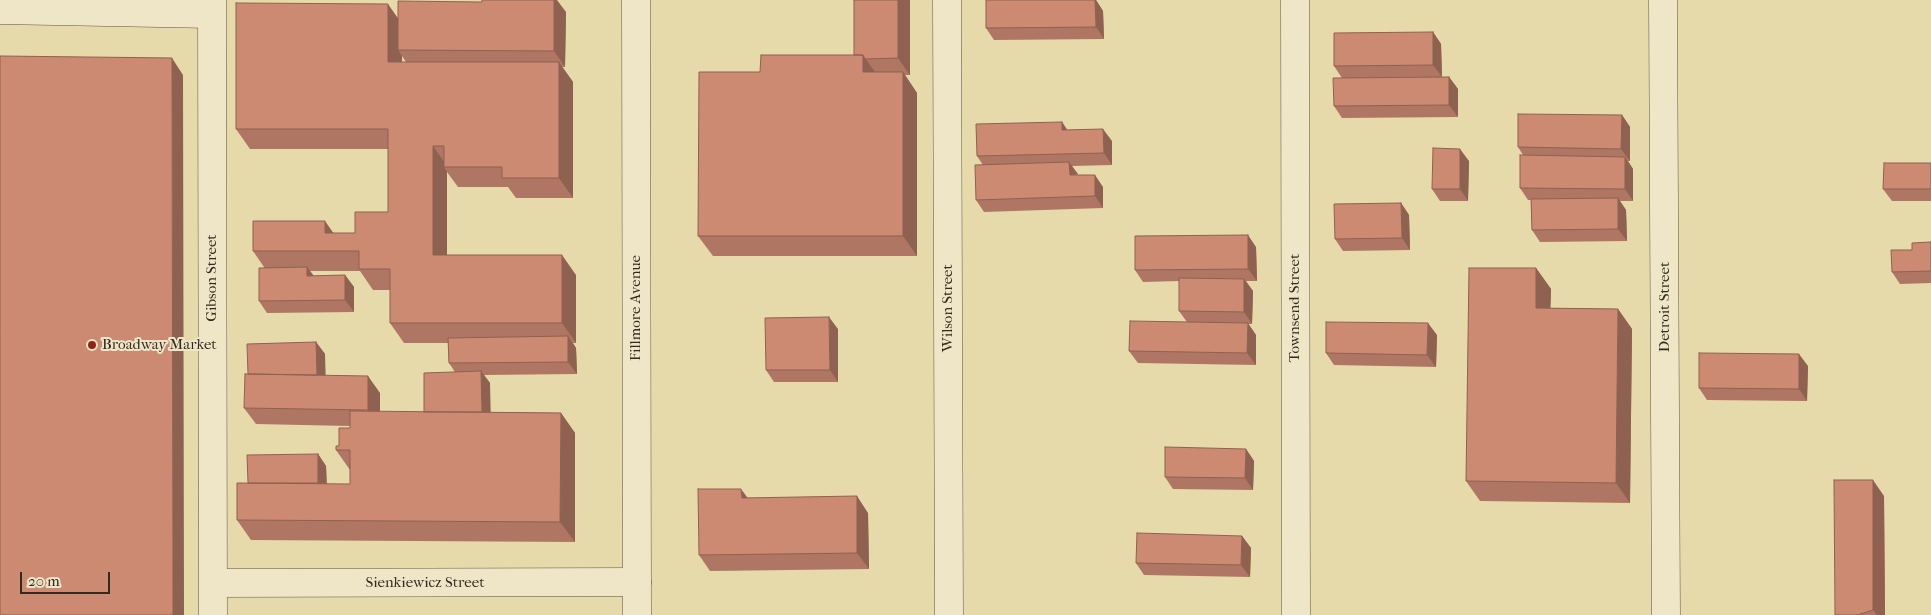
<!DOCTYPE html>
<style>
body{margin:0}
#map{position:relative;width:1931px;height:615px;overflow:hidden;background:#e6d9aa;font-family:"IM FELL French Canon",serif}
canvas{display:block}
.scale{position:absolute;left:20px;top:572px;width:90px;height:22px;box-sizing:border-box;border:2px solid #32291f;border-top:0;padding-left:6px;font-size:15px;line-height:18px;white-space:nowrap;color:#32291f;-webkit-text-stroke:4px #efe6c8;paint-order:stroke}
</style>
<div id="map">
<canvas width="1931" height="615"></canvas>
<div class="scale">20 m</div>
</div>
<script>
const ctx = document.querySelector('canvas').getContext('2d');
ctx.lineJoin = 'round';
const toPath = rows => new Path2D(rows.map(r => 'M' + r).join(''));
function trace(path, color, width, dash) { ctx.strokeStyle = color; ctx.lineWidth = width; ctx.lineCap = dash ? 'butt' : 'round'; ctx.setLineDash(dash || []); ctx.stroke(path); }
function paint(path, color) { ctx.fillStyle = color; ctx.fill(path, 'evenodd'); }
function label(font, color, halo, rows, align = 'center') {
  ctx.font = font + ' "IM FELL French Canon",serif'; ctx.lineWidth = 4; ctx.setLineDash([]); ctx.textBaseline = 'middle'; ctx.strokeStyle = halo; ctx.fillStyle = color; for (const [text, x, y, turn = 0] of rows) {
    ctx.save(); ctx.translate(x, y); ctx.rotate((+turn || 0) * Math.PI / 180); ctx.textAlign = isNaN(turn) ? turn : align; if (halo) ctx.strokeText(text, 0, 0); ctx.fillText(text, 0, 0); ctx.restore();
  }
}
const minor = toPath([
 [212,0,213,615],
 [947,0,949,615],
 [1295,0,1296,615],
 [1663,0,1666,615],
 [0,10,212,14],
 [213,583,637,582]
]);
const tertiary = toPath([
 [636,0,637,615]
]);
trace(minor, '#5f5542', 29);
trace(tertiary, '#5f5542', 29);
trace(minor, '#efe6c8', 28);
trace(tertiary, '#efe6c8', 28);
paint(toPath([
 [910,0,910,75,905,75,917,93,917,256,713,256,698,236,760,72,854,55],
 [1095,0,1096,0,1103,11,1104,39,994,40,986,28],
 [566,12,565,67,562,67,573,82,573,198,516,198,508,187,458,187,447,172,447,255,576,275,576,343,573,343,576,348,577,374,484,375,490,383,490,412,561,413,575,433,575,542,251,540,237,520,248,483,318,454,326,466,327,484,350,484,350,470,336,450,350,428,350,426,256,424,244,408,248,374,316,342,325,354,325,375,380,393,380,412,424,412,455,372,449,363,448,343,404,343,390,323,390,290,373,290,360,271,310,271,314,276,345,275,354,287,354,312,267,313,259,301,264,267,253,251,333,233,355,233,388,212,388,149,250,149,236,129,398,18],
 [402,56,406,62,402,62],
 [1433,32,1441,44,1442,77,1449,77,1458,89,1458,117,1342,118,1334,106,1342,78,1334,66],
 [1622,115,1630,127,1630,161,1628,161,1633,169,1633,201,1620,201,1626,210,1627,241,1540,242,1532,230,1531,200,1528,200,1520,188,1523,155,1518,147],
 [1062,122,1067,130,1112,141,1112,165,1072,166,1078,175,1103,187,1103,208,984,212,976,200,983,165,977,156],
 [1469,161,1468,201,1440,201,1432,189],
 [1931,163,1931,201,1892,201,1883,189],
 [1401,203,1409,215,1410,250,1343,251,1335,239],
 [1931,242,1931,283,1900,284,1892,272,1912,250],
 [1256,247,1257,281,1246,281,1253,291,1252,324,1248,324,1256,335,1256,365,1138,363,1129,351,1187,322,1179,311,1179,281,1143,282,1135,270],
 [1536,268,1551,289,1550,308,1618,309,1632,329,1630,503,1480,501,1466,481],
 [838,329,838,382,774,382,766,370],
 [1437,335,1436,367,1334,365,1326,353],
 [1808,366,1807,401,1707,400,1699,388],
 [1246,449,1254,461,1253,490,1173,489,1165,477],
 [1884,496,1885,615,1835,615],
 [747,498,868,513,869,569,710,571,699,555],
 [1242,536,1251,548,1250,577,1144,575,1136,563]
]), '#af7763');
paint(toPath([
 [554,0,557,0,566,12,565,67,554,51],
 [898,0,910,0,910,75,898,58],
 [1095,0,1096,0,1103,11,1104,39,1096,27],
 [388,4,402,24,398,50,402,56,402,82,388,62],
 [1433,32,1441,44,1442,77,1433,65],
 [863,55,877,75,863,72],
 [172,58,183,75,184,615,173,615],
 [559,62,573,82,573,198,559,178],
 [903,72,917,93,917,256,903,236],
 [1449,77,1458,89,1458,117,1449,105],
 [1622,115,1630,127,1630,161,1621,149],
 [1062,122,1070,134,1062,130],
 [1103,129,1112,141,1112,165,1104,153],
 [433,146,447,166,444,167,447,172,447,275,433,255],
 [1460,149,1469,161,1468,201,1460,189],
 [1625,157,1633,169,1633,201,1625,189],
 [1069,162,1078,174,1070,175],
 [1095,175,1103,187,1103,208,1095,196],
 [1618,198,1626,210,1627,241,1618,229],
 [1401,203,1409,215,1410,250,1402,238],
 [325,221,339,241,325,233],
 [1248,235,1256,247,1257,281,1248,269],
 [562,255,576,275,576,343,562,323],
 [307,267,316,279,307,276],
 [1536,268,1551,289,1550,328,1536,308],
 [345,275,354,287,354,312,345,300],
 [1244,279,1253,291,1252,324,1244,312],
 [1618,309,1632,329,1630,503,1616,483],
 [829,317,838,329,838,382,830,370],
 [1248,323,1256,335,1256,365,1247,353],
 [1428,323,1437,335,1436,367,1427,355],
 [568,336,576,348,577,374,568,362],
 [316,342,325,354,326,388,317,376],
 [1799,354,1808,366,1807,401,1799,389],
 [481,371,490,383,491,426,482,414],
 [368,376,380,393,380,427,368,410],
 [561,413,575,433,575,542,560,522],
 [1246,449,1254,461,1253,490,1245,478],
 [318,454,326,466,327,500,318,488],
 [1873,480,1884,496,1885,615,1877,615,1873,610],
 [741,489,753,505,742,498],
 [857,496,868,513,869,569,857,553],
 [1242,536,1251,548,1250,577,1241,565]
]), '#8f6150');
const building = toPath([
 [482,0,554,0,554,51,398,50,398,1,482,2,482,0],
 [854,0,898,0,898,58,865,59,863,55,854,55,854,0],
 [986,0,1095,0,1096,27,986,28,986,0],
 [236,3,388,4,388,62,559,62,559,178,502,178,502,167,444,167,444,146,433,146,433,255,562,255,562,323,390,323,390,269,359,269,359,251,253,251,253,221,325,221,325,233,355,233,355,212,388,212,388,129,236,129,236,3],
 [1433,32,1433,65,1334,66,1334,33,1433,32],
 [761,55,863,55,863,72,903,72,903,236,698,236,699,72,760,72,761,55],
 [0,56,172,58,173,615,0,615,0,56],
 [1449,77,1449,105,1334,106,1333,78,1449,77],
 [1518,114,1622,115,1621,149,1518,147,1518,114],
 [1062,122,1062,130,1103,129,1104,153,977,156,976,124,1062,122],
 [1433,148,1460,149,1460,189,1432,189,1433,148],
 [1520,155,1625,157,1625,189,1520,188,1520,155],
 [1069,162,1070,175,1095,175,1095,196,976,200,975,165,1069,162],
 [1884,163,1931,163,1931,189,1883,189,1884,163],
 [1618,198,1618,229,1532,230,1531,199,1618,198],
 [1401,203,1402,238,1335,239,1334,204,1401,203],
 [1248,235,1248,269,1135,270,1135,236,1248,235],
 [1931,242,1931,271,1892,272,1891,250,1912,250,1912,243,1931,242],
 [307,267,307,276,345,275,345,300,259,301,259,268,307,267],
 [1469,268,1536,268,1536,308,1618,309,1616,483,1466,481,1469,268],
 [1179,278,1244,279,1244,312,1179,311,1179,278],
 [829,317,830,370,766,370,765,318,829,317],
 [1130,321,1248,323,1247,353,1129,351,1130,321],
 [1326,322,1428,323,1427,355,1326,353,1326,322],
 [568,336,568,362,449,363,448,338,568,336],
 [316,342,317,375,248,374,247,344,316,342],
 [1699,353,1799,354,1799,389,1699,388,1699,353],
 [481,371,482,412,424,412,424,373,481,371],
 [245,374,368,376,368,410,244,408,245,374],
 [350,411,561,413,560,522,237,520,237,483,350,484,350,450,336,450,336,446,339,446,339,428,350,428,350,411],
 [1165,447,1246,449,1245,478,1165,477,1165,447],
 [318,454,318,483,248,483,247,455,318,454],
 [1834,480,1873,480,1873,610,1857,615,1835,615,1834,480],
 [698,489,741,489,742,498,857,496,857,553,699,555,698,489],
 [1137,533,1242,536,1241,565,1136,563,1137,533]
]);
paint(building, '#cc8a73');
trace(building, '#8f6150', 1);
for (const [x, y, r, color] of [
 [92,345,5,"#8f2418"]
]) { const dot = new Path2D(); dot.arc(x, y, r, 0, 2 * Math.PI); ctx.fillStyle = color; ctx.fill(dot); trace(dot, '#efe6c8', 2); }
label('15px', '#32291f', '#efe6c8', [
 ["Gibson Street",212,278,-90],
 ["Detroit Street",1665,307,-90],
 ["Fillmore Avenue",636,308,-90],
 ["Wilson Street",948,308,-90],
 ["Townsend Street",1295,308,-90],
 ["Sienkiewicz Street",425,583]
]);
label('15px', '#32291f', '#efe6c8', [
 ["Broadway Market",102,345]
], 'left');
</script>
